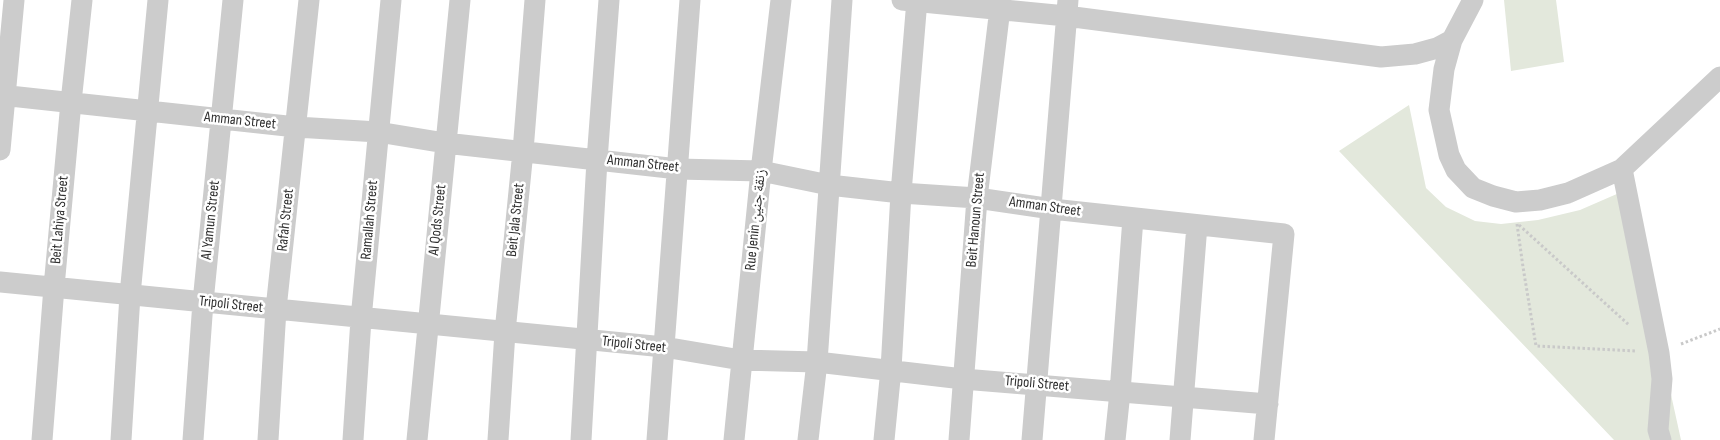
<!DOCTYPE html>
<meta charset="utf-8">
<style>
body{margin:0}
canvas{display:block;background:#fff}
</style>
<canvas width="1720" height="440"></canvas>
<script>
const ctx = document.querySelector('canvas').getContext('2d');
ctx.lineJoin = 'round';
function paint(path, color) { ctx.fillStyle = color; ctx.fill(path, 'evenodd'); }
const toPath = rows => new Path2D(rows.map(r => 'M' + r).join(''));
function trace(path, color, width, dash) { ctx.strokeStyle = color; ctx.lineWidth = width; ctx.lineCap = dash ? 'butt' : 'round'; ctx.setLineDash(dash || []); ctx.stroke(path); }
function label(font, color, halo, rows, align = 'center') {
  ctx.font = font + ' "Sofia Sans Condensed","Noto Naskh Arabic",sans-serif'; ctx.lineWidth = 5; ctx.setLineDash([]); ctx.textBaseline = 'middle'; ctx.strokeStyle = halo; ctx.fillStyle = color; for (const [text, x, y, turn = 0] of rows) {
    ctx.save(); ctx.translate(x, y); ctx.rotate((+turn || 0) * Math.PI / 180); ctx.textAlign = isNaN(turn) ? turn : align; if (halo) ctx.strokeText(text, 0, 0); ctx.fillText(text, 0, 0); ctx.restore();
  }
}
paint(toPath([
 [1504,0,1556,0,1564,62,1511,71],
 [1409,105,1426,188,1446,207,1475,221,1501,224,1538,220,1580,210,1626,190,1681,440,1614,440,1339,151]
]), '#e3e8dc');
trace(toPath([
 [1517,224,1523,267,1536,346,1636,351],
 [1519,225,1629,325],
 [1681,344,1720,329]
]), '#c9c9c9', 3, [2.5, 2.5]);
trace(toPath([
 [902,0,1066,16,1381,57,1415,54,1437,48,1452,40,1473,0],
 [1452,40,1444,69,1439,110,1449,155,1456,170,1473,188,1493,196,1516,202,1540,200,1568,193,1622,169,1720,77],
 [0,95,296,127,378,132,445,143,678,169,761,171,829,185,901,193,977,198,1052,209,1284,234,1264,440],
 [0,150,14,0],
 [1622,169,1659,353,1662,379,1658,430,1661,440],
 [0,282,664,347,741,360,817,362,963,379,1268,404],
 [42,440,54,287,71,102,82,0],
 [121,440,130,295,158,0],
 [193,440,203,302,233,0],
 [268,440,276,309,309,0],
 [353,440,361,319,391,0],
 [417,440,460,0],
 [498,440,505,332,523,151,535,0],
 [581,440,597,160,609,0],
 [657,440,690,0],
 [734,440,761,171,781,0],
 [808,440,817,362,842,0],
 [884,440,891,369,901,193,917,0],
 [959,440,977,198,1001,0],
 [1032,440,1068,0],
 [1115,440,1120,392,1133,218],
 [1180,440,1197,225]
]), '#ccc', 21);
label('15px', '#2f2f2f', '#fff', [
 ["Amman Street",240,121,6],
 ["Amman Street",643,164,6],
 ["Amman Street",1045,207,8],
 ["Beit Lahiya Street",60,220,-85],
 ["Al Yamun Street",211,220,-84],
 ["Rafah Street",286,220,-84],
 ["Ramallah Street",370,220,-85],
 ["Al Qods Street",438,220,-84],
 ["Beit Jala Street",516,220,-84],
 ["Rue Jenin زنقة جنين",756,220,-84],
 ["Beit Hanoun Street",976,220,-85],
 ["Tripoli Street",231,305,6],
 ["Tripoli Street",634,345,6],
 ["Tripoli Street",1037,384,5]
]);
</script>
